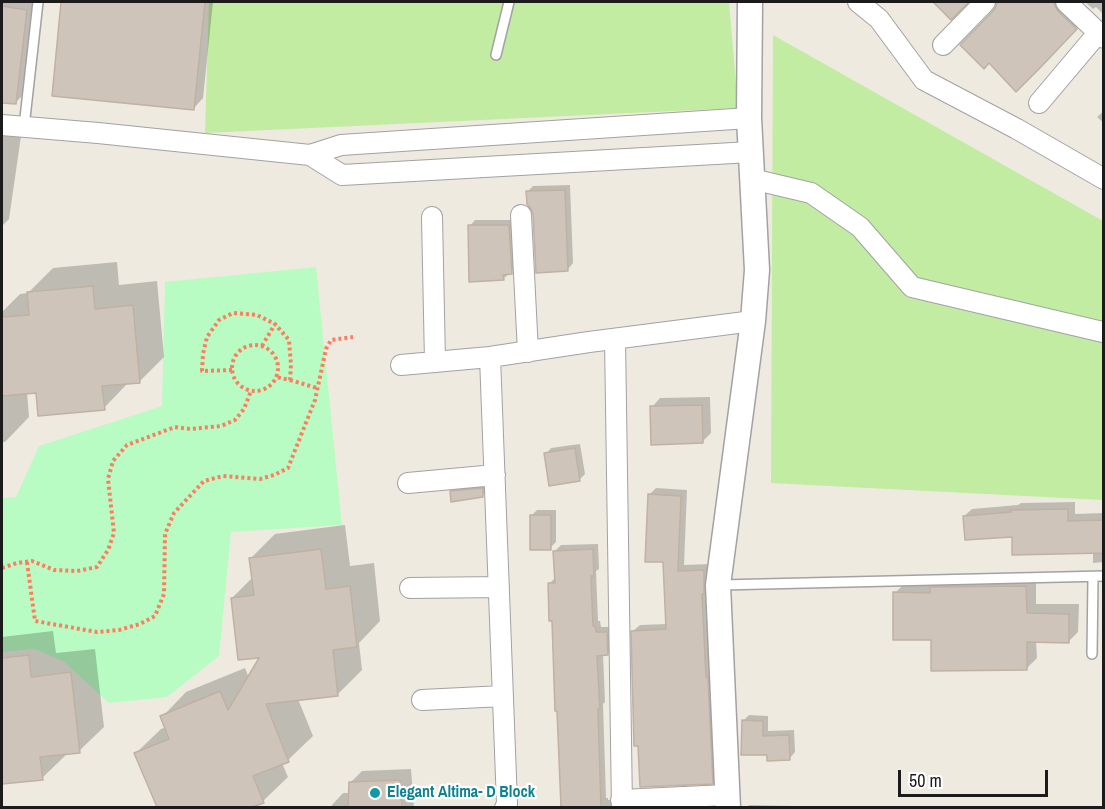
<!DOCTYPE html>
<style>
body{margin:0}
#map{position:relative;width:1105px;height:809px;overflow:hidden;background:#eeeae0;font-family:"Archivo Narrow",sans-serif}
canvas{display:block}
.frame{position:absolute;inset:0;border:3px solid #1b1b1b;pointer-events:none}
.scale{position:absolute;left:898px;top:770px;width:150px;height:27px;box-sizing:border-box;border:3px solid #1b1b1b;border-top:0;padding-left:8px;font-size:18px;line-height:21px;white-space:nowrap;color:#1b1b1b;-webkit-text-stroke:4px #fff;paint-order:stroke}
</style>
<div id="map">
<canvas width="1105" height="809"></canvas>
<div class="frame"></div>
<div class="scale">50 m</div>
</div>
<script>
const ctx = document.querySelector('canvas').getContext('2d');
ctx.lineJoin = 'round';
function paint(path, color) { ctx.fillStyle = color; ctx.fill(path, 'evenodd'); }
const toPath = rows => new Path2D(rows.map(r => 'M' + r).join(''));
function trace(path, color, width, dash) { ctx.strokeStyle = color; ctx.lineWidth = width; ctx.lineCap = dash ? 'butt' : 'round'; ctx.setLineDash(dash || []); ctx.stroke(path); }
function label(font, color, halo, rows, align = 'center') {
  ctx.font = font + ' "Archivo Narrow",sans-serif'; ctx.lineWidth = 4.5; ctx.setLineDash([]); ctx.textBaseline = 'middle'; ctx.strokeStyle = halo; ctx.fillStyle = color; for (const [text, x, y, turn = 0] of rows) {
    ctx.save(); ctx.translate(x, y); ctx.rotate((+turn || 0) * Math.PI / 180); ctx.textAlign = isNaN(turn) ? turn : align; if (halo) ctx.strokeText(text, 0, 0); ctx.fillText(text, 0, 0); ctx.restore();
  }
}
paint(toPath([
 [209,2,729,2,738,108,205,133],
 [773,35,1103,221,1103,500,771,483]
]), '#c1eca2');
paint(toPath([
 [316,267,342,525,231,532,219,656,167,697,109,703,63,661,35,649,2,652,2,498,16,497,39,446,162,406,165,282]
]), '#b9fcc3');
paint(toPath([
 [2,2,36,2,25,93,15,103,2,101],
 [63,2,213,2,203,98,194,108,54,94],
 [998,2,1062,2,1082,21,1046,61,998,5],
 [1085,2,1104,2,1104,15,1096,7,1093,9],
 [1104,111,1104,123,1097,117],
 [2,133,21,136,9,219,2,226],
 [570,185,573,263,568,269,534,214,528,191,533,186],
 [475,220,515,220,517,267,503,279,470,226],
 [117,262,119,285,157,281,164,357,139,382,128,383,104,408,38,391,27,392,29,417,5,442,2,442,2,312,20,294,28,293,53,268],
 [710,397,711,433,702,442,652,407,660,398],
 [580,444,585,474,579,480,546,454,551,448],
 [488,483,488,490,483,495,451,492,457,486],
 [656,488,687,490,684,565,710,564,719,776,712,782,633,631,640,625,667,624,665,561,649,495],
 [1075,502,1075,514,1104,513,1104,562,1093,563,1093,552,1013,535,964,516,972,509,1018,505,1021,503],
 [537,510,556,510,556,542,550,548,531,516],
 [345,525,350,566,374,563,380,621,359,643,362,670,337,695,298,699,313,736,288,760,282,763,288,777,263,801,248,808,197,808,196,805,189,808,158,808,136,753,161,729,166,727,162,717,186,692,245,668,249,678,262,656,232,598,253,577,251,558,275,534],
 [598,544,599,569,596,571,598,621,600,621,601,627,612,627,613,648,607,654,603,654,605,702,603,704,606,798,608,798,608,800,615,799,617,808,560,808,560,805,563,803,553,619,549,584,556,577,555,551,561,545],
 [1036,577,1036,604,1079,604,1078,632,1068,642,1036,641,1037,658,1027,668,932,639,895,593,905,583],
 [53,631,56,653,95,649,104,727,79,751,67,754,42,778,2,783,2,637],
 [749,715,768,716,768,731,794,730,795,752,790,758,768,754,743,721],
 [411,769,414,808,332,808,332,805,343,793,350,793,350,783,362,771],
 [749,805,793,806,793,808,747,808]
]), '#0003');
const building = toPath([
 [61,2,205,2,194,110,52,96,61,2],
 [933,2,969,2,951,20,933,2],
 [997,2,1054,2,1055,6,1058,11,1077,29,1039,69,1016,92,989,63,984,69,960,45,994,10,996,6,997,2],
 [2,6,27,10,16,104,2,103,2,6],
 [565,190,568,271,536,273,533,214,531,209,527,204,526,191,565,190],
 [468,225,509,225,512,274,503,275,504,280,469,282,468,225],
 [93,286,95,309,133,305,140,383,102,386,105,410,38,416,36,393,2,396,2,317,29,315,27,292,93,286],
 [702,405,703,443,651,445,650,406,702,405],
 [575,448,580,481,549,486,544,453,575,448],
 [483,488,483,497,451,502,450,491,483,488],
 [648,494,681,496,678,571,704,570,704,594,702,594,706,677,708,677,713,784,640,787,638,746,634,746,631,631,666,629,663,562,645,562,648,494],
 [1068,509,1068,521,1104,520,1104,553,1012,555,1012,537,965,540,963,516,1011,512,1011,510,1068,509],
 [530,515,551,515,551,550,530,550,530,515],
 [321,549,326,589,350,586,357,647,333,650,338,696,266,704,289,762,253,776,264,803,252,807,157,807,134,753,169,739,160,716,220,691,228,710,259,658,238,660,231,598,254,595,249,558,321,549],
 [593,549,594,576,591,576,593,626,595,626,596,632,607,632,608,655,597,656,600,709,598,709,601,807,561,807,557,711,555,711,552,621,549,621,548,583,555,583,553,551,593,549],
 [1026,586,1027,613,1069,614,1069,643,1027,642,1027,670,931,671,931,640,893,640,893,592,930,593,930,587,1026,586],
 [29,655,31,677,71,672,80,753,40,757,43,780,2,784,2,658,29,655],
 [742,720,763,721,763,736,789,735,790,760,767,761,767,755,741,755,742,720],
 [400,780,402,807,348,807,349,782,400,780]
]);
paint(building, '#cec4b9');
trace(building, '#c0b1a2', 1.5);
const service = toPath([
 [496,55,509,2],
 [24,127,38,2],
 [720,585,1104,576],
 [1092,654,1093,577]
]);
const minor = toPath([
 [858,2,879,19,924,80,1017,129,1104,179],
 [1066,2,1104,38],
 [943,45,985,2],
 [1039,103,1098,33],
 [2,125,98,133,310,155,341,145,749,118],
 [310,155,342,175,751,152],
 [752,179,811,193,860,227,912,287,1103,332],
 [521,215,528,352],
 [432,217,435,362],
 [615,339,622,808],
 [490,357,507,804,505,808],
 [401,365,490,357,589,342,753,321],
 [408,483,495,475],
 [410,588,499,587],
 [422,700,503,696],
 [621,800,727,795]
]);
const tertiary = toPath([
 [728,808,718,585,753,321,757,270,749,118,750,2]
]);
trace(service, '#a2a2a2', 12);
trace(minor, '#a2a2a2', 22);
trace(tertiary, '#a2a2a2', 27);
trace(toPath([
 '232 368a23 23 0 1 1 46 0a23 23 0 1 1-46 0Z',
 [262,346,275,324],
 [232,370,202,371,203,354,207,337,219,320,233,313,257,315,275,324,289,340,291,365,290,380,276,377],
 [290,380,317,388],
 [27,562,35,621,97,632,119,630,140,624,155,616,164,594,165,534,174,513,204,481,223,476,260,479,274,475,288,468,315,400,326,349,331,340,353,337],
 [2,568,17,563,32,561,54,570,77,571,97,567,108,550,114,533,108,479,113,461,127,445,175,427,190,429,221,426,235,420,244,409,251,391]
]), '#ff7c60', 4, [3, 3]);
trace(service, '#fff', 9);
trace(minor, '#fff', 20);
trace(tertiary, '#fff', 24);
for (const [x, y, r, color] of [
 [375,793,6,"#0f9aa8"]
]) { const dot = new Path2D(); dot.arc(x, y, r, 0, 2 * Math.PI); ctx.fillStyle = color; ctx.fill(dot); trace(dot, '#fff', 2); }
label('bold 16px', '#0d838f', '#fff', [
 ["Elegant Altima- D Block",387,793]
], 'left');
</script>
